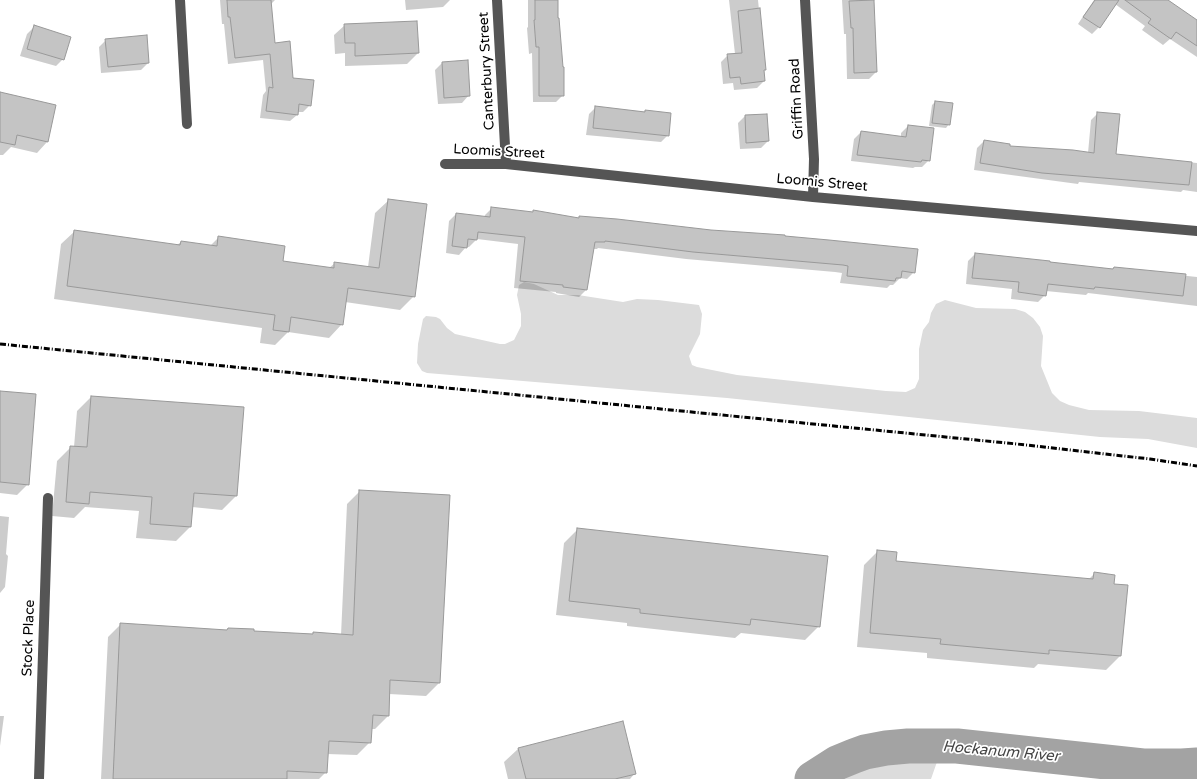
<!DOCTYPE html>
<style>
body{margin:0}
canvas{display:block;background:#fff}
</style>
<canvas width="1197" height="779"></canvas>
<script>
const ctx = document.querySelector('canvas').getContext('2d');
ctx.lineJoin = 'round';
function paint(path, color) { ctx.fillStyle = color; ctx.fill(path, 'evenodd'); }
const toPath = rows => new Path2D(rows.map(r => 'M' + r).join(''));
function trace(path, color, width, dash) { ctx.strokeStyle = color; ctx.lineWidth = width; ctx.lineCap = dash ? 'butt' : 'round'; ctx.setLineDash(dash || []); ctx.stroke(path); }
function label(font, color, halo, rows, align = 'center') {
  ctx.font = font + ' "Varela Round",sans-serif'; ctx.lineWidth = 3.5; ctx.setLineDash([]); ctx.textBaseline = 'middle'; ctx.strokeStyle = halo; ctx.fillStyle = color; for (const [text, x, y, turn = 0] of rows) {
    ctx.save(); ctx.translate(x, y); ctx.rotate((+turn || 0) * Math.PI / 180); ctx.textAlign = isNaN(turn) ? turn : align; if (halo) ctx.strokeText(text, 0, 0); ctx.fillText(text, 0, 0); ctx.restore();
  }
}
paint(toPath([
 [524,282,534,284,558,295,578,295,623,302,637,299,658,300,699,305,702,314,700,334,689,356,692,365,697,367,737,375,886,391,906,392,915,388,919,379,919,349,923,330,929,322,931,313,936,304,945,300,976,308,1015,309,1025,312,1033,318,1040,327,1043,336,1041,366,1052,393,1060,401,1069,405,1089,410,1139,411,1197,418,1197,448,1148,439,1100,437,727,398,427,373,422,371,417,363,418,344,423,319,426,316,436,317,440,319,447,328,455,334,500,344,505,344,514,340,521,326,521,314,517,295,519,285],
 [938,759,931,779,835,779,837,775,897,763]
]), '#dcdcdc');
paint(toPath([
 [220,0,275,0,270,5,274,44,292,79,310,105,303,112,297,112,297,115,290,121,260,118,263,95,266,91,263,60,228,64,224,24,222,24],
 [405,0,450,0,443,7,406,10],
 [528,0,557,0,557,20,563,95,556,102,533,102,532,53,529,54,527,28,528,27],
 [729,0,758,0,765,69,763,71,764,81,757,88,734,90,733,83,723,84,721,62,728,55,735,54],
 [842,0,873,0,876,72,869,79,847,79,846,34,844,34],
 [1094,0,1167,0,1197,21,1197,57,1170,39,1163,45,1142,30,1145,26,1115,4,1099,27,1092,34,1078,24],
 [345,25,418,53,407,64,345,66,345,53,335,54,334,35],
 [34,27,63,59,56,66,20,56,27,34],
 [106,40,148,63,141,70,101,73,99,47],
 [442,63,469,95,462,103,438,104,435,70],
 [0,93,55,106,47,142,37,153,11,147,3,155,0,155],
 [935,102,949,124,946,128,929,126,932,105],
 [596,107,644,112,645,111,668,135,661,142,586,135,589,114],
 [1098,113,1115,155,1197,163,1197,192,1183,190,1181,192,1079,182,1078,184,974,170,977,148,984,141,1008,147,1088,153,1091,120],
 [745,116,768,141,761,148,740,149,738,123],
 [908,126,929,160,922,167,915,167,913,168,851,161,854,139,861,132,901,137,901,133],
 [389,200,414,296,400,310,345,302,342,324,329,338,288,332,275,345,260,343,262,328,54,299,61,244,75,231,177,245,181,242,210,246,219,237,282,262,329,268,335,263,368,267,375,213],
 [492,208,532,213,534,211,578,219,580,217,711,231,784,237,914,272,907,279,900,278,893,285,890,285,887,288,840,283,842,273,835,272,686,259,598,248,597,249,593,249,586,290,579,297,556,293,556,292,514,288,518,244,477,239,469,247,466,247,459,255,446,253,449,221,456,214,484,218,485,215],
 [975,254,1112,269,1114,268,1197,277,1197,306,1088,293,1086,295,1046,291,1045,295,1038,302,1011,299,1012,289,966,284,968,261],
 [0,392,28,484,17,495,0,493],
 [91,397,243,408,236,496,222,510,192,507,190,527,176,541,136,538,139,511,85,507,74,518,52,516,57,461,71,447,74,447,77,411],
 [360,491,439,683,426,696,389,694,388,716,375,729,371,729,370,742,357,755,327,754,326,772,319,779,101,779,108,637,121,624,226,631,228,629,253,632,312,635,313,633,341,635,347,504],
 [0,516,9,517,6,554,8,556,5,587,0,593],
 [578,529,819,626,805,640,741,633,735,638,627,626,627,623,556,615,564,543],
 [878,551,895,562,1088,580,1094,574,1113,585,1120,656,1106,670,1038,664,1034,668,927,658,927,653,857,647,864,565],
 [0,716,4,716,0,746],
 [518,749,635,773,630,779,508,779,504,762]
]), '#0003');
trace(toPath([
 [812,779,837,763,854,756,865,752,886,748,908,746,957,746,1143,766,1182,766,1197,765]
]), '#a3a3a3', 35);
const building = toPath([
 [227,0,271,0,275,43,290,41,293,78,314,80,311,106,299,104,298,115,266,111,269,87,273,88,270,54,235,58,230,17,228,17,227,0],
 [535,0,558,0,558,18,559,18,563,67,564,67,564,96,539,96,539,47,536,47,534,20,535,20,535,0],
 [874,0,877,72,854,73,853,28,851,28,849,1,874,0],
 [1095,0,1119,0,1100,28,1083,17,1095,0],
 [1125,0,1168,0,1197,20,1197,46,1176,32,1171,39,1148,23,1151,19,1125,0],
 [760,8,766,70,764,70,765,81,741,84,740,77,730,78,727,54,742,53,738,11,760,8],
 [417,21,419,53,355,56,355,43,345,43,344,24,417,21],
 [34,25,71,37,64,60,27,49,34,25],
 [147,35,149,63,108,67,105,39,147,35],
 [468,60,470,96,444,98,442,62,468,60],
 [0,92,56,105,48,142,17,135,15,145,0,142,0,92],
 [935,101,953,103,950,125,932,123,935,101],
 [595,106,645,112,645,110,671,113,669,136,593,128,595,106],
 [1097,112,1120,114,1116,154,1192,162,1189,185,1042,173,980,163,984,140,1010,144,1010,146,1073,150,1094,153,1097,112],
 [767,114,769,141,746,143,745,115,767,114],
 [908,125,934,128,930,161,922,160,921,162,857,155,861,131,906,137,908,125],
 [388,199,427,204,415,297,348,288,343,325,291,317,289,332,273,330,275,315,67,286,74,230,180,245,181,241,217,246,218,236,285,246,283,261,334,268,334,262,379,268,388,199],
 [491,207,533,212,533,210,579,218,579,216,617,219,711,230,785,235,785,236,829,240,918,249,915,273,902,271,901,278,896,278,895,281,847,276,848,266,843,265,693,252,605,241,605,242,595,242,587,290,563,287,563,285,520,281,525,237,478,232,477,240,468,239,467,248,452,246,456,213,490,217,491,207],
 [975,253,1022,258,1050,261,1050,262,1113,269,1114,267,1186,274,1183,296,1095,287,1094,289,1048,284,1046,296,1018,292,1019,282,972,278,975,253],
 [0,391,36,394,29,485,0,482,0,391],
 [91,396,244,407,237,496,194,493,191,527,150,524,152,497,90,492,89,504,66,502,70,446,87,447,91,396],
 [359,490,450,495,440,683,390,680,389,716,373,715,371,743,329,741,327,773,287,771,287,779,113,779,120,623,227,630,228,628,254,629,254,631,313,634,313,632,353,635,359,490],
 [577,528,828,556,820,627,751,619,750,625,640,613,640,609,569,601,577,528],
 [877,550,897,552,896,561,1093,579,1094,572,1115,575,1114,584,1128,585,1121,656,1049,650,1049,654,940,644,941,639,870,633,877,550],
 [623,721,636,774,615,779,526,779,518,748,623,721]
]);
paint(building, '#c4c4c4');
trace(building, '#999', 1);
trace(toPath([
 [180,0,187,124],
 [497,0,506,164],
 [805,0,814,159,813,197],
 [445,164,506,164,813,197,1197,231],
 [39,779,48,498]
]), '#555', 10);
trace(toPath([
 [0,344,1017,444,1150,459,1197,466]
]), '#000', 3, [6, 2, 1, 2]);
label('14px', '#000', '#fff', [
 ["Canterbury Street",487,71,-93],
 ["Griffin Road",797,99,-93],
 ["Loomis Street",499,152,3],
 ["Loomis Street",822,183,5],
 ["Stock Place",29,638,-88]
]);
label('italic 15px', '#444', '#fff', [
 ["Hockanum River",1001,752,5]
]);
</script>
